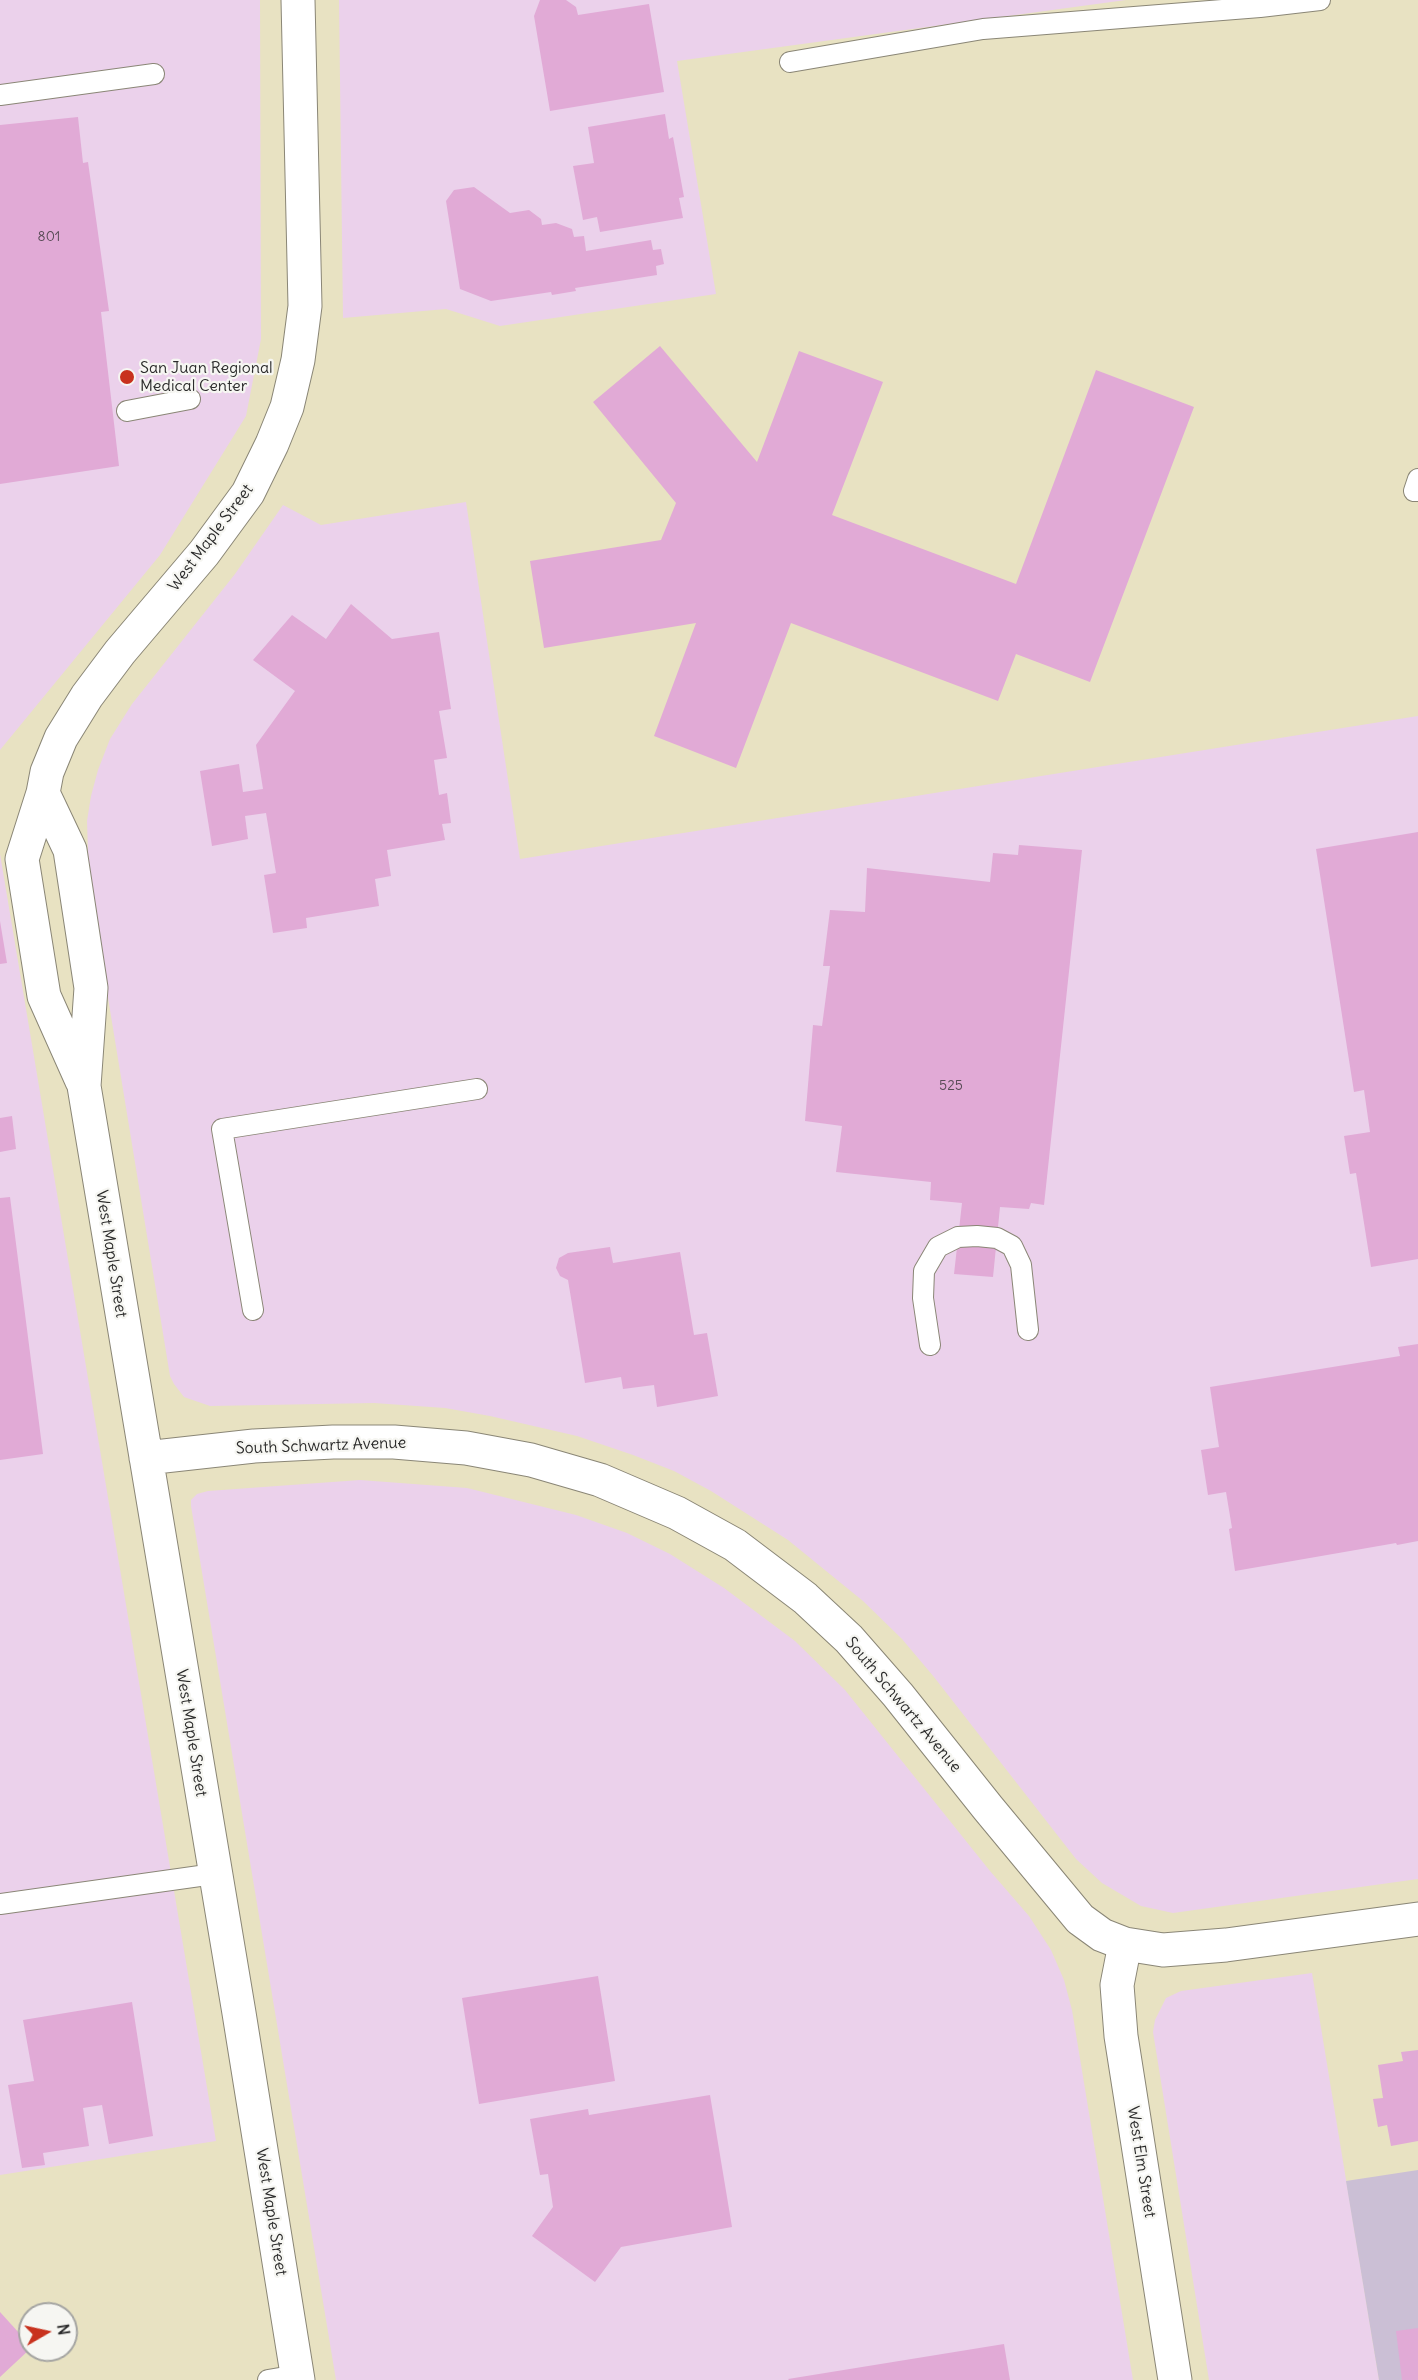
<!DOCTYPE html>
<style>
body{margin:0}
#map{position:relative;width:1418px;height:2380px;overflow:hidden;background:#e8e2c2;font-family:Delius,sans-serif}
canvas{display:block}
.north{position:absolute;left:18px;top:2302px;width:60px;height:60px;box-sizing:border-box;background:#f6f6f2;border:2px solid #a5a5a2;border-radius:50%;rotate:81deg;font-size:16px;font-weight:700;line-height:24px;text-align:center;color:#2b2b2b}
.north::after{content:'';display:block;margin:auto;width:21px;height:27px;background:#c8321e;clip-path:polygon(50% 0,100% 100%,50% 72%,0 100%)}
</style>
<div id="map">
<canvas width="1418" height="2380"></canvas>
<div class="north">N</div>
</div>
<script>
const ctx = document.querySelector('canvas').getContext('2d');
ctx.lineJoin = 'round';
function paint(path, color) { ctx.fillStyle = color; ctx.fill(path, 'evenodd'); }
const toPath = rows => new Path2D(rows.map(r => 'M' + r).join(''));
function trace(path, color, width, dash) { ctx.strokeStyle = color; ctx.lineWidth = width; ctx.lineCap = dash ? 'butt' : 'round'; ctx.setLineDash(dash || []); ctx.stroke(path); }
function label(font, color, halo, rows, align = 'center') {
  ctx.font = font + ' Delius,sans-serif'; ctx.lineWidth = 4.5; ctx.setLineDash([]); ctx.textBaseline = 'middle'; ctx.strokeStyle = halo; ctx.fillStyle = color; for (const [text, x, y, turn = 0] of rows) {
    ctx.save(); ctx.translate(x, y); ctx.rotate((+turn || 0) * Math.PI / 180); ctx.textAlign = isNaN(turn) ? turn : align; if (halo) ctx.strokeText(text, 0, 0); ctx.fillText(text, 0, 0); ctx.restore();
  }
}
paint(toPath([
 [0,0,260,0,261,339,246,416,160,555,0,750],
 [339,0,1126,0,677,61,716,294,500,326,446,309,343,318],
 [466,502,520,859,1418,716,1418,1879,1173,1913,1141,1906,1102,1883,1076,1859,934,1677,902,1639,863,1601,788,1540,711,1491,674,1471,633,1455,577,1436,490,1416,445,1408,374,1403,210,1406,184,1397,174,1384,170,1376,89,882,87,821,91,796,98,770,110,739,132,704,235,574,283,505,321,525],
 [0,854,216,2141,0,2175],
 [360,1480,467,1488,576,1515,627,1533,670,1554,724,1588,795,1641,845,1690,990,1871,1029,1916,1051,1950,1064,1980,1072,2010,1133,2380,336,2380,191,1506,191,1500,197,1494,208,1491],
 [1312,1973,1379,2380,1209,2380,1153,2032,1155,2020,1166,1998,1181,1991]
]), '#ebd1eb');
paint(toPath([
 [1418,2170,1418,2380,1379,2380,1346,2181]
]), '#cbbfd5');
paint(toPath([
 [540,0,566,0,576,7,578,15,649,4,664,92,550,111,534,16],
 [665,114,669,139,673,137,684,197,679,198,683,218,600,232,597,217,583,220,573,166,594,163,588,127],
 [78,117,83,163,88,162,109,311,101,312,119,466,0,484,0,125],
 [474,187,510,213,529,210,541,219,542,225,556,223,572,229,574,237,584,236,586,251,651,240,653,250,661,249,664,264,656,266,657,275,575,288,576,291,552,295,551,292,491,301,460,289,446,201,454,190],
 [660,346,757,462,799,351,883,382,832,515,1016,584,1096,370,1194,407,1090,682,1016,654,998,701,791,623,736,768,654,736,696,623,544,648,530,561,661,540,676,503,593,402],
 [351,604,392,639,439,632,451,709,439,711,447,758,434,760,439,795,447,793,451,823,442,824,445,840,387,850,391,876,375,879,379,906,306,918,307,928,273,933,264,875,276,873,266,813,245,816,248,839,212,846,200,771,239,764,243,792,263,789,256,745,295,691,253,660,292,615,326,639],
 [1418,832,1418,1259,1371,1267,1356,1173,1350,1174,1344,1136,1370,1132,1364,1090,1354,1092,1316,849],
 [1019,845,1082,850,1044,1205,1031,1203,1029,1209,1000,1207,993,1277,954,1274,962,1203,930,1200,931,1182,836,1172,842,1126,805,1121,813,1025,822,1026,830,966,823,966,830,910,865,912,867,868,990,882,993,853,1018,855],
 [0,921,7,963,0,964],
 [12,1116,16,1149,0,1152,0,1118],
 [10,1197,43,1454,0,1460,0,1198],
 [610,1247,613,1263,680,1252,694,1335,707,1333,718,1396,657,1407,654,1385,623,1389,621,1377,585,1383,568,1280,560,1276,556,1268,559,1258,568,1253],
 [1418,1344,1418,1541,1397,1545,1396,1543,1235,1571,1229,1529,1232,1528,1226,1492,1208,1495,1201,1450,1219,1447,1210,1387,1400,1356,1398,1347],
 [598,1976,615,2081,479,2104,462,1998],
 [132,2002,153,2136,109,2144,102,2105,83,2108,89,2146,43,2153,45,2165,22,2168,8,2085,34,2081,23,2020],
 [1418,2050,1418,2141,1391,2146,1387,2125,1378,2127,1373,2099,1383,2098,1378,2065,1403,2061,1401,2052],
 [710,2095,732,2227,621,2247,595,2282,532,2236,553,2207,548,2174,540,2175,530,2119,588,2109,589,2115],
 [0,2312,30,2345,30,2349,0,2377],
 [1418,2328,1418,2380,1402,2380,1396,2331],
 [1004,2344,1010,2380,789,2380,788,2379]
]), '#e1aad6');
const lane = toPath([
 [790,62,983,29,1260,7,1320,0],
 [0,95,154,74],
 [127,411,190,399],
 [1418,479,1414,491,1418,491],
 [253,1310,222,1129,477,1089],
 [930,1345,923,1298,924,1271,938,1247,958,1237,977,1236,997,1238,1012,1246,1021,1265,1028,1330],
 [0,1904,214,1874],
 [268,2380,297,2375]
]);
const secondary = toPath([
 [43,793,70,850,91,988,84,1086,239,2013,298,2380],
 [82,1081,44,996,22,859,43,793,47,772,61,738,87,696,120,652,204,553,248,493,272,444,287,407,298,360,305,306,298,0],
 [146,1458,254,1446,333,1442,394,1442,466,1448,531,1460,600,1480,677,1513,735,1545,805,1598,849,1639,898,1695,988,1808,1080,1919,1102,1935,1125,1944,1163,1950,1226,1945,1418,1919],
 [1125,1944,1117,1985,1121,2036,1175,2380]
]);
trace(lane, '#8a8676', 22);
trace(secondary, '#8a8676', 35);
trace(lane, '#fff', 20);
trace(secondary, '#fff', 33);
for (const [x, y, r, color] of [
 [127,377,8,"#c8321e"]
]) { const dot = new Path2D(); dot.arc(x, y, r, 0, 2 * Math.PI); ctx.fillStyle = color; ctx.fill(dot); trace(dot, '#f6f6f2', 2); }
label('14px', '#584b56', null, [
 ["801",49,237],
 ["525",951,1086]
]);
label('16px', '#2b2b2b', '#f6f6f2', [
 ["San Juan Regional",140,368],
 ["Medical Center",140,386]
], 'left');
label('16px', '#2b2b2b', '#f6f6f2', [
 ["West Maple Street",211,538,-53],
 ["West Maple Street",111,1254,81],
 ["South Schwartz Avenue",321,1446,-2],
 ["South Schwartz Avenue",903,1705,50],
 ["West Maple Street",191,1733,81],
 ["West Elm Street",1141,2162,81],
 ["West Maple Street",271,2212,81]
]);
</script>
